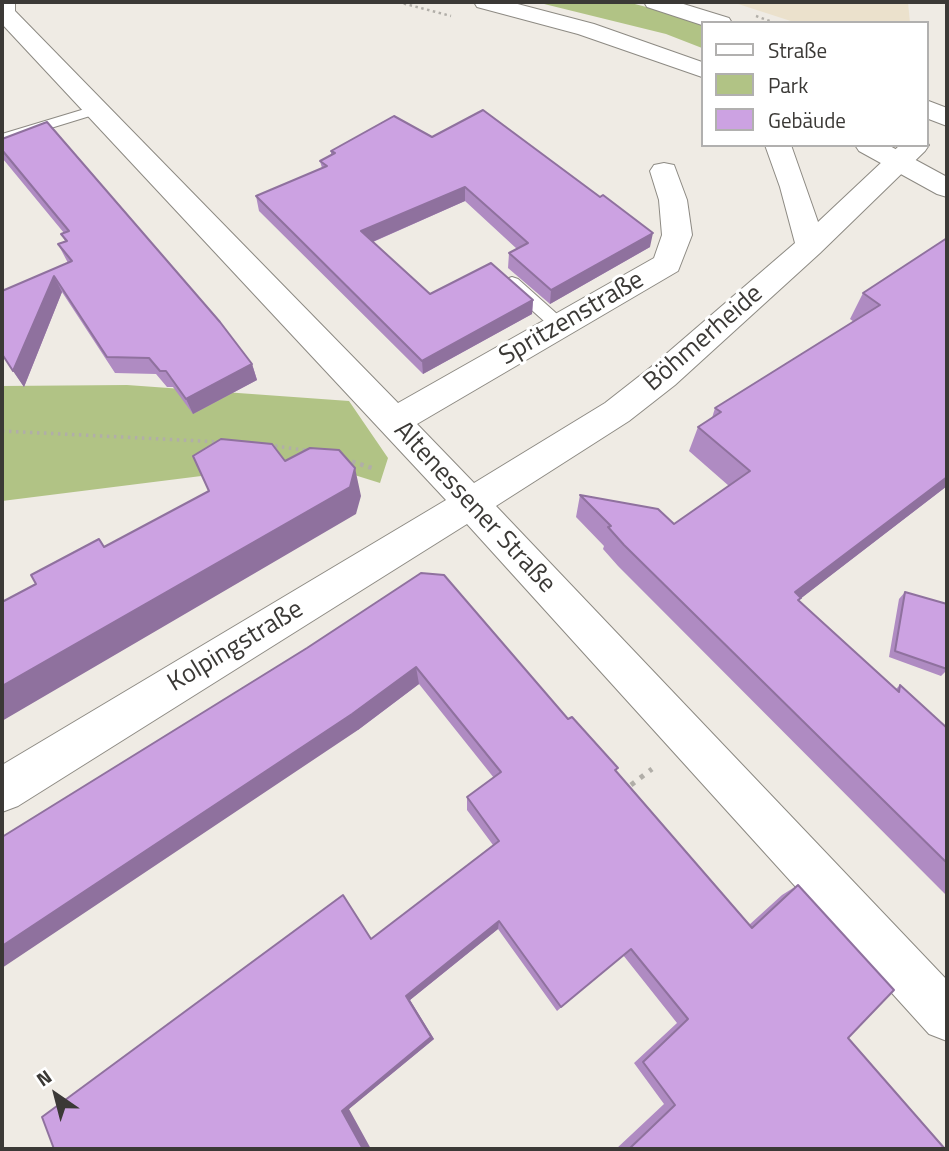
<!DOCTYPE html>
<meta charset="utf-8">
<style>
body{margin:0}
#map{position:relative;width:949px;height:1151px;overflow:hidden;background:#efebe4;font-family:"Titillium Web",sans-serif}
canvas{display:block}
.frame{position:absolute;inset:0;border:4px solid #3b3936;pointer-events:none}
.legend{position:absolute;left:701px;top:21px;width:228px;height:126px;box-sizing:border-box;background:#fff;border:2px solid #b1b0af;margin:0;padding:9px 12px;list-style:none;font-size:21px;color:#3b3936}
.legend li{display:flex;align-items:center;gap:14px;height:35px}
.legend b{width:35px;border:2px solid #b1b0af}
.north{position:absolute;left:21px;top:1060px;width:70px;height:70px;-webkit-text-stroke:5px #fff;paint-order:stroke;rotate:325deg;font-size:19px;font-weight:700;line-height:28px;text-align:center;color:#3b3936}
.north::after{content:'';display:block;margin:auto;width:24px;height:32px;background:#3b3936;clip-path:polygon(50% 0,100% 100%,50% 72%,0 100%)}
</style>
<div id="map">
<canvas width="949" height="1151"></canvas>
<div class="frame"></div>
<ul class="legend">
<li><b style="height:9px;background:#fff"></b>Straße</li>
<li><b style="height:19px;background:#b1c385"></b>Park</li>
<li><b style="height:19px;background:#cca2e2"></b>Gebäude</li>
</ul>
<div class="north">N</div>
</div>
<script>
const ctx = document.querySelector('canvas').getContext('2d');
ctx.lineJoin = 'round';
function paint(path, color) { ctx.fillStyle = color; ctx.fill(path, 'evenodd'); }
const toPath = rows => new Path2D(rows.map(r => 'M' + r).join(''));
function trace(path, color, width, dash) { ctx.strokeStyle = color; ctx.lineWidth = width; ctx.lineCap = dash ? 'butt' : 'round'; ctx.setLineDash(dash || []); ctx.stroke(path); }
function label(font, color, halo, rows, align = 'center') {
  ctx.font = font + ' "Titillium Web",sans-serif'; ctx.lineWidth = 6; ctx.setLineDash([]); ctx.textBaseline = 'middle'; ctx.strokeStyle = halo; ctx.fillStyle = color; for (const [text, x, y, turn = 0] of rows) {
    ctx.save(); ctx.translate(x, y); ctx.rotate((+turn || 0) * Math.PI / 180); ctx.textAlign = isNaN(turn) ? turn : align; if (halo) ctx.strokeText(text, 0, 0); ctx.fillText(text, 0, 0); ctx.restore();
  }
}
paint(toPath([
 [732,2,908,2,910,23,797,23]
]), '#ebe1cc');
paint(toPath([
 [536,2,627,2,662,11,702,25,702,48,666,34],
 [127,385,349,401,388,458,380,483,313,462,2,501,2,386]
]), '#b1c385');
const lane = toPath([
 [98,105,103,106,103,112,2,143,2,134,98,105],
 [512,277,518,279,566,322,569,326,566,330,554,330,506,287,504,283,506,279,512,277]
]);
const street = toPath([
 [2,2,15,2,15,11,398,403,654,258,662,235,659,200,650,171,654,165,664,163,674,165,687,200,692,235,678,271,417,424,474,483,605,403,651,367,795,243,780,187,765,145,791,145,818,222,900,145,926,145,926,141,929,145,925,151,820,253,675,385,629,421,496,506,947,980,947,1041,929,1034,467,524,18,806,2,812,2,765,446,500,2,24,2,2]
]);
const secondary = toPath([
 [474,2,510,2,594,24,702,62,702,77,578,34,477,7,474,2],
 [644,2,677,2,729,18,732,23,702,25,647,7,644,2],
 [926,100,947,108,947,126,926,118,926,100],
 [855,145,888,145,947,177,947,197,937,194,859,151,855,145]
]);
trace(lane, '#8d8a83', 2);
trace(street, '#8d8a83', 2);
trace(secondary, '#8d8a83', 2);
trace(toPath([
 [398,2,451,16],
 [756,16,775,23]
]), '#b1aea8', 2.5, [2.5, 3.5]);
trace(toPath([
 [2,431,221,442],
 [268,445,311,451]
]), '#b1aea8', 3.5, [2.5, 4.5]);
trace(toPath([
 [306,450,311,451],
 [344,459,375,469]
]), '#b1aea8', 4.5, [3.5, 5]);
trace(toPath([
 [631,785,652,769]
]), '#b1aea8', 5, [4.5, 7]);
paint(lane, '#fff');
paint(street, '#fff');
paint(secondary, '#fff');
paint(toPath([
 [432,137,650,247,550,304,508,268,509,253,517,249,465,201,373,242,430,294,533,300,532,314,423,374,259,211,256,196,322,168,320,161,331,155,331,151],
 [2,139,252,364,257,380,193,414,173,387,167,387,156,374,115,373,62,292,24,387,2,354,68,263,58,244,65,241,61,234,64,233,3,159,2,156],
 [947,238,947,486,801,598,799,601,896,689,900,685,947,728,947,896,618,566,603,549,604,546,576,517,580,495,674,524,729,486,689,451,698,427,712,418,715,408,854,322,850,319,863,293],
 [421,573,618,768,616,771,749,925,782,895,798,885,848,1038,945,1149,616,1149,664,1104,634,1063,677,1023,623,955,557,1011,498,929,410,1000,434,1039,349,1109,54,1149,343,895,371,939,493,845,467,810,467,797,494,778,419,684,358,730,307,648],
 [905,592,947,604,947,670,941,676,889,657,899,599]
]), '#af8bc2');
paint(toPath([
 [465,187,465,201,363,246,361,231],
 [653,233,650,247,550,304,551,290],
 [54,276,62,292,24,387,13,371],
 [533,300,532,314,423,374,422,361],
 [252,364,257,380,193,414,186,399],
 [355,468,361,496,356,514,2,721,2,686],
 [947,477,947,486,782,613,795,592],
 [416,667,419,684,358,730,2,968,2,946],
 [499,921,498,929,410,1000,434,1039,349,1109,371,1149,363,1149,342,1111,406,996]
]), '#8f719e');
const building = toPath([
 [483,110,600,197,603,195,653,233,551,290,509,253,528,243,465,187,361,231,430,294,491,263,533,300,422,361,256,196,327,166,320,161,335,153,331,151,394,116,432,137,483,110],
 [47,122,220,322,252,364,186,399,166,371,160,371,149,358,107,357,54,276,13,371,2,354,2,291,72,261,58,244,67,241,61,234,69,231,2,150,2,139,47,122],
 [947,238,947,377,946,378,947,379,947,477,795,592,801,598,798,600,899,692,900,685,947,728,947,863,624,545,608,527,611,526,580,495,658,509,674,524,750,471,698,427,721,412,715,408,880,305,863,293,947,238],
 [221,439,272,444,285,461,310,448,339,450,355,468,350,487,2,686,2,602,36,584,31,575,99,539,104,547,209,491,193,456,221,439],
 [421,573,444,575,568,719,572,717,618,768,615,770,752,928,798,885,894,990,848,1038,945,1149,629,1149,675,1105,643,1062,688,1019,631,949,561,1007,499,921,406,996,431,1037,342,1111,363,1149,54,1149,42,1117,343,895,371,939,499,841,467,797,501,772,416,667,352,714,2,946,2,837,307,648,421,573],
 [905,592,947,604,947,669,895,651,905,592]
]);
paint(building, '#cca2e2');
trace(building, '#8f719e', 2);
label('26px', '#3b3936', '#fff', [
 ["Spritzenstraße",572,319,-30],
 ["Böhmerheide",704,339,-41],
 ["Altenessener Straße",474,508,47],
 ["Kolpingstraße",236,647,-31]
]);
</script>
